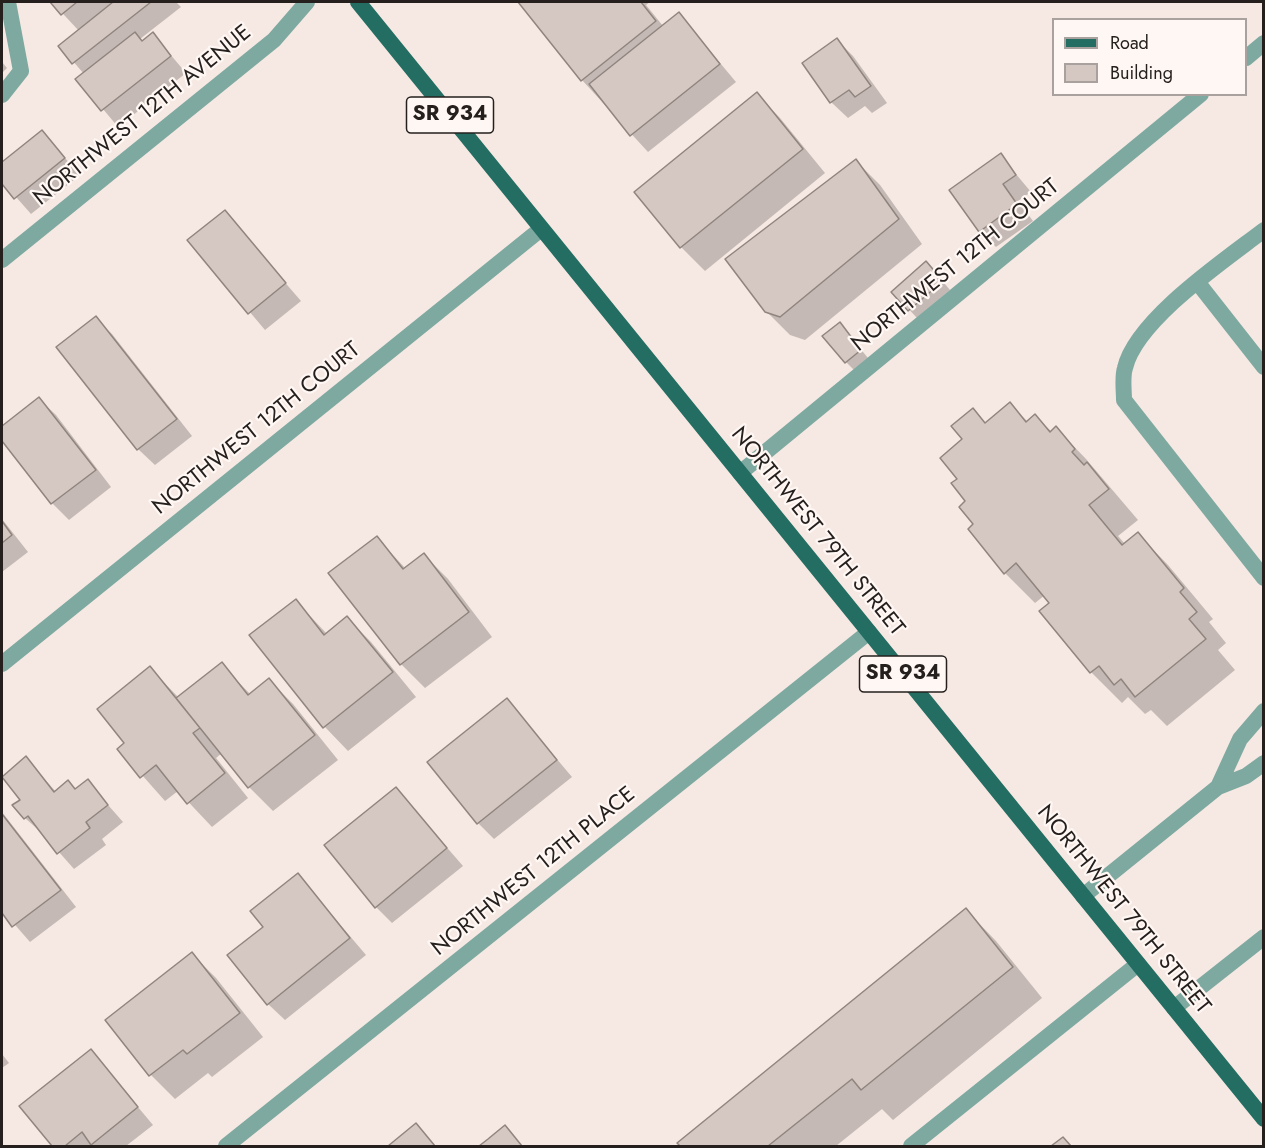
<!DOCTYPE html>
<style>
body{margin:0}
#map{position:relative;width:1265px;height:1148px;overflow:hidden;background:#f6e8e2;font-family:Jost,sans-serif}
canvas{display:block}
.frame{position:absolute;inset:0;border:3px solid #25201e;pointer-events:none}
.legend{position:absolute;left:1052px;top:18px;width:195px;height:78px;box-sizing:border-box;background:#fff7f3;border:2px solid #a8a19e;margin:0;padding:8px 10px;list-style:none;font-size:18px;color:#25201e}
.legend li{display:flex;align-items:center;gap:12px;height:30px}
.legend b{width:30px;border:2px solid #a8a19e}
</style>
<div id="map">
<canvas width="1265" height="1148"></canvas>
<div class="frame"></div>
<ul class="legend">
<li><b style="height:8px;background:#236d62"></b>Road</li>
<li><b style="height:16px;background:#d5c8c2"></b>Building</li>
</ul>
</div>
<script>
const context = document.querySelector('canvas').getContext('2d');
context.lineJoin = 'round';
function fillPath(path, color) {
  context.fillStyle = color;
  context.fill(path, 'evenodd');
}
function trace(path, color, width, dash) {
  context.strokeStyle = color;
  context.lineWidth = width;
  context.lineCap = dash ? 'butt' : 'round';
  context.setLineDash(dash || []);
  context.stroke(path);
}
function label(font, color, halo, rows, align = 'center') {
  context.font = font + ' Jost,sans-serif';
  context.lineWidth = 4.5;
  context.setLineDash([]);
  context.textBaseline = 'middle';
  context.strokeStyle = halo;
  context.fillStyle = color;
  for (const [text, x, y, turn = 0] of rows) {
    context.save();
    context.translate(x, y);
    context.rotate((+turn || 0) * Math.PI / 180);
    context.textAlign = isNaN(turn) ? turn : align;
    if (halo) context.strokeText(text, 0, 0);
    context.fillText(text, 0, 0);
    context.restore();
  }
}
fillPath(new Path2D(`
 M 52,2 L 176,2 L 181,7 L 140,39 L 143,42 L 153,34 L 186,73 L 118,127 L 78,79 L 84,74 L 60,46 L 79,31 Z
 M 520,2 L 650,2 L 646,5 L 663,26 L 679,14 L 736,82 L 648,152 L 582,80 Z
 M 837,40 L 853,56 L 887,103 L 872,113 L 865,106 L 848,118 L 831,102 Z
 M 2,62 L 7,68 L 2,73 Z
 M 757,94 L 780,118 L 825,173 L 705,271 L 681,247 L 636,192 Z
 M 42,132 L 80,175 L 31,214 L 2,181 L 2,164 Z
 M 1000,155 L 1031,192 L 1018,201 L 1033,221 L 996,247 L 980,231 Z
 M 856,161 L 880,185 L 922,244 L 805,340 L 790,335 L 766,311 Z
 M 224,212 L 301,301 L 265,330 L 189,240 Z
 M 934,271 L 950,290 L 917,318 L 893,292 Z
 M 95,318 L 112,334 L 192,436 L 155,465 L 138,449 Z
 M 840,324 L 868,358 L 854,370 L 846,362 Z
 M 39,399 L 56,415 L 111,487 L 69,520 L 52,503 L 2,438 L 2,428 Z
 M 1010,404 L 1028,422 L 1035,416 L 1052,432 L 1056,428 L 1086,459 L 1138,520 L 1118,536 L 1125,544 L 1138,534 L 1168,565 L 1213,619 L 1209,622 L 1226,643 L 1218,650 L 1235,670 L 1167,726 L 1151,710 L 1145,714 L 1128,697 L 1122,703 L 1091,672 L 1041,611 L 1051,603 L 1045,595 L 1035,603 L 1005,573 L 976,524 L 959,479 L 964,440 L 973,410 L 987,424 Z
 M 2,519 L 28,552 L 2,572 Z
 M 377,538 L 406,569 L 424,555 L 448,579 L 492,637 L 425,688 L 401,664 L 331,573 Z
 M 296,601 L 327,634 L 347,618 L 371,642 L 416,697 L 348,751 L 325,727 Z
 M 221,664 L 251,695 L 269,680 L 293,704 L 338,760 L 273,811 L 249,787 L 222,753 L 216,758 L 248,798 L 212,827 L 178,791 L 165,801 L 119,749 L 126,743 L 150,668 L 179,698 Z
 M 507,700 L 572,777 L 494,839 L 478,823 Z
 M 26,758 L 56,792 L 76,790 L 87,781 L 123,822 L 102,839 L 106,845 L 74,869 L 43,834 L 25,818 L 22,800 Z
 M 396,789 L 463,866 L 392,923 L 376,907 Z
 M 2,812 L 76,907 L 30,942 L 2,910 Z
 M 298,875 L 366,955 L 285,1020 L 268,1004 Z
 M 966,910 L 996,941 L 1042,998 L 893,1120 L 882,1109 L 836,1146 L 682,1146 L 679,1143 Z
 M 192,954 L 216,978 L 263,1037 L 212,1077 L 208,1073 L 175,1099 L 151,1075 L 108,1020 Z
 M 91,1051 L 153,1125 L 126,1146 L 54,1146 L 21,1106 Z
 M 2,1054 L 9,1063 L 2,1068 Z
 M 416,1125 L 435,1146 L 391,1146 Z
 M 505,1127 L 522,1146 L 481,1146 Z`), '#0003');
const building = new Path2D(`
 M 50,2 L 77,2 L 61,15 Z
 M 113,2 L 151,2 L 72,64 L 58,46 Z
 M 518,2 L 641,2 L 656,21 L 581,81 Z
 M 679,12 L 720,64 L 630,136 L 589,84 Z
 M 135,32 L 142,41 L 153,32 L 171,56 L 101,111 L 75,79 Z
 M 837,38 L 871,86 L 855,97 L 849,90 L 830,103 L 802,63 Z
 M 757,92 L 803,149 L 680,248 L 634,192 Z
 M 42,130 L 65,158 L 14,199 L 2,184 L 2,162 Z
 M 1001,153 L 1016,175 L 1003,184 L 1017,204 L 979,232 L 949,190 Z
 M 856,159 L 899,219 L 780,317 L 765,312 L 725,259 Z
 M 225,210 L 286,283 L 248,314 L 187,240 Z
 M 926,261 L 943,281 L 908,311 L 891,292 Z
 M 96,316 L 177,419 L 137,450 L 56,347 Z
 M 840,322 L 861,350 L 845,363 L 822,336 Z
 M 39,397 L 96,470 L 51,504 L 2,441 L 2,426 Z
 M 1010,402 L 1026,422 L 1035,414 L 1050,432 L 1056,426 L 1075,449 L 1072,452 L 1084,465 L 1087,462 L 1109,489 L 1089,505 L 1122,545 L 1138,532 L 1184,588 L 1180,592 L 1197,612 L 1189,619 L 1206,639 L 1135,697 L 1121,679 L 1114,685 L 1099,666 L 1090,673 L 1039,611 L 1049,603 L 1016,563 L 1004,574 L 968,529 L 973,524 L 959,507 L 965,501 L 951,483 L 957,479 L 940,458 L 962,439 L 951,426 L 973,408 L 985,423 Z
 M 2,521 L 12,535 L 2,543 Z
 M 377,536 L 403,569 L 424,553 L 469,612 L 400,665 L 328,573 Z
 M 296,599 L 324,635 L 347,616 L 393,672 L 323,728 L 249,635 Z
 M 222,662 L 248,695 L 269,678 L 315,735 L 248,788 L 176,698 Z
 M 150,666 L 200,728 L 193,733 L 225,773 L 187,804 L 156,765 L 140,778 L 117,749 L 124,743 L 97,709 Z
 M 507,698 L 557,760 L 477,824 L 427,762 Z
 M 26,756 L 54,792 L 68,780 L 75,789 L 88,779 L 108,805 L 86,822 L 90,828 L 57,854 L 28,816 L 24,819 L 12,805 L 20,800 L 2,777 Z
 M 396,787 L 447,848 L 375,908 L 324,845 Z
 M 2,814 L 61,890 L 12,927 L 2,913 Z
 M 298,873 L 350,938 L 267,1005 L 227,955 L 263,927 L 250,911 Z
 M 966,908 L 1013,967 L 861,1090 L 852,1079 L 768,1146 L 680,1146 L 677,1143 Z
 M 192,952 L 240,1013 L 187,1054 L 183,1050 L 149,1076 L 105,1020 Z
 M 91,1049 L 138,1107 L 91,1145 L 82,1132 L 65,1146 L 52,1146 L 19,1106 Z
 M 416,1123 L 435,1146 L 388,1146 Z
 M 505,1125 L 522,1146 L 479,1146 L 488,1139 Z
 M 1063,1137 L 1071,1146 L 1051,1146 Z`);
fillPath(building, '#d5c8c2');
trace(building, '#90847e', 1.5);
trace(new Path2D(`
 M 2,95 L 21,71 L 8,2
 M 1264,230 C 1225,260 1136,320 1125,368 C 1122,377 1124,390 1124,400 L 1264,578
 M 1198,283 L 1264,367
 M 1218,787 L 1240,739 L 1264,711
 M 1083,896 L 1218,787 L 1246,776 L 1264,763
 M 1174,1008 L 1264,937`), '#7da9a0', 16);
trace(new Path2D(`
 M 1246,58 L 1264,43
 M 2,260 L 274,40 L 307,2
 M 740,473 L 1201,94
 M 2,664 L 541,229
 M 226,1146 L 869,632
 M 911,1146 L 1138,964`), '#7da9a0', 16);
trace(new Path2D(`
 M 358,2 L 1264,1119`), '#236d62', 16);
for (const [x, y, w] of [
 [450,115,87],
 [903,674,87]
]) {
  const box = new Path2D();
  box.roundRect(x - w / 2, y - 18, w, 36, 4.5);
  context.fillStyle = '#fff7f3';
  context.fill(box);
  trace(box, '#25201e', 1.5);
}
label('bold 21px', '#25201e', null, [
 ["SR 934",450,115],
 ["SR 934",903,674]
]);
label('22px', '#25201e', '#fff7f3', [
 ["NORTHWEST 12TH AVENUE",143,116,-39],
 ["NORTHWEST 12TH COURT",956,266,-39],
 ["NORTHWEST 12TH COURT",257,429,-39],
 ["NORTHWEST 79TH STREET",817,532,51],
 ["NORTHWEST 12TH PLACE",534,872,-39],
 ["NORTHWEST 79TH STREET",1123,910,51]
]);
</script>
